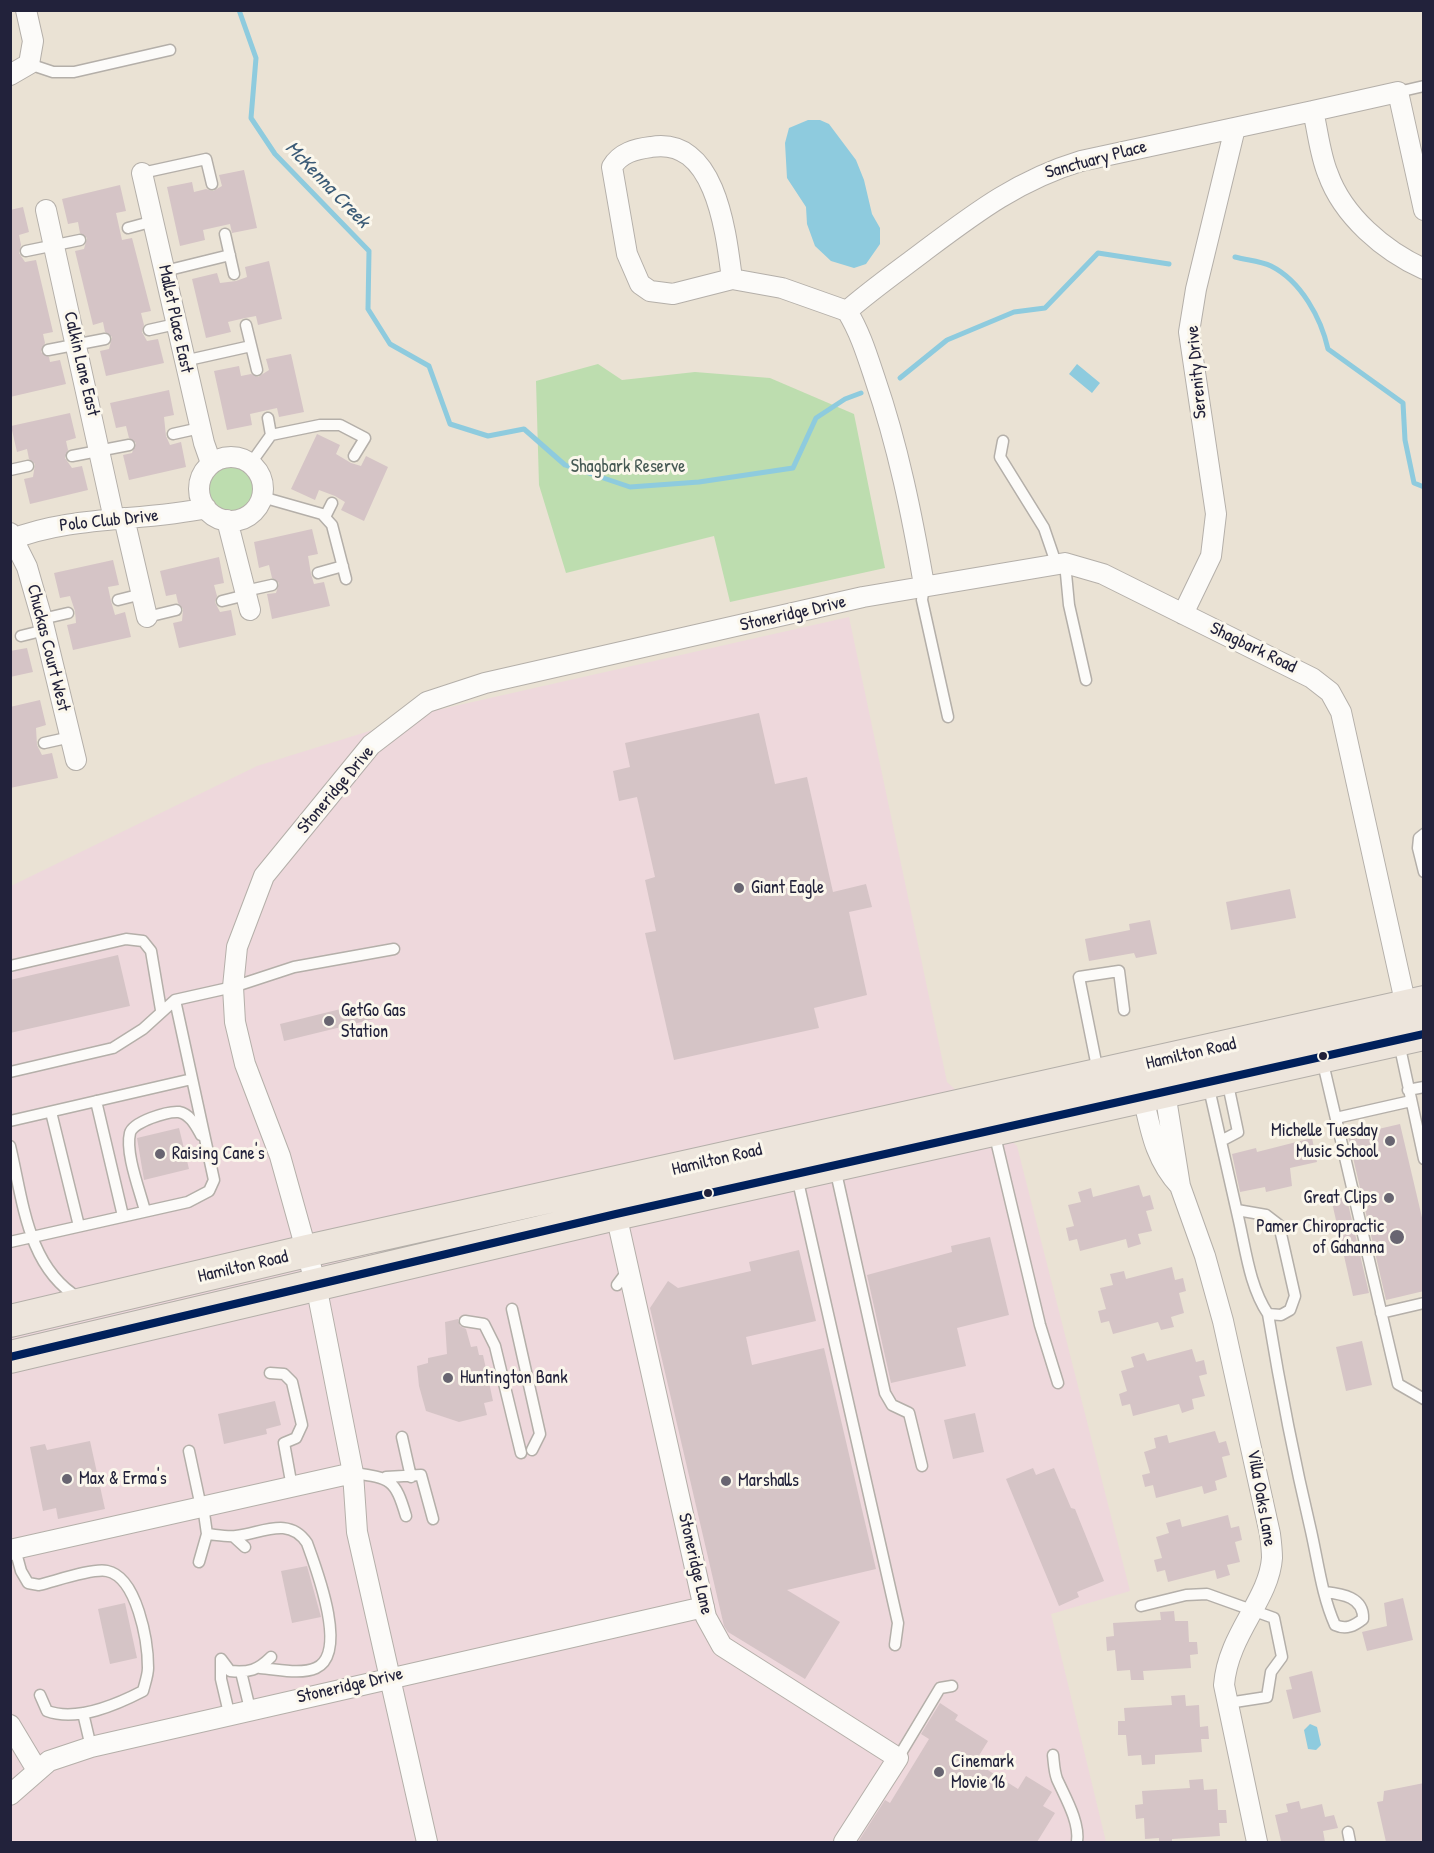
<!DOCTYPE html>
<style>
body{margin:0}
#map{position:relative;width:1434px;height:1853px;overflow:hidden;background:#eae2d4;font-family:"Patrick Hand",sans-serif}
canvas{display:block}
.frame{position:absolute;inset:0;border:12px solid #22223b;pointer-events:none}
</style>
<div id="map">
<canvas width="1434" height="1853"></canvas>
<div class="frame"></div>
</div>
<script>
const context = document.querySelector('canvas').getContext('2d');
context.lineJoin = 'round';
function fillPath(path, color) {
  context.fillStyle = color;
  context.fill(path, 'evenodd');
}
function trace(path, color, width, dash) {
  context.strokeStyle = color;
  context.lineWidth = width;
  context.lineCap = dash ? 'butt' : 'round';
  context.setLineDash(dash || []);
  context.stroke(path);
}
function label(font, color, halo, rows, align = 'center') {
  context.font = font + ' "Patrick Hand",sans-serif';
  context.lineWidth = 6;
  context.setLineDash([]);
  context.textBaseline = 'middle';
  context.strokeStyle = halo;
  context.fillStyle = color;
  for (const [text, x, y, turn = 0] of rows) {
    context.save();
    context.translate(x, y);
    context.rotate((+turn || 0) * Math.PI / 180);
    context.textAlign = isNaN(turn) ? turn : align;
    if (halo) context.strokeText(text, 0, 0);
    context.fillText(text, 0, 0);
    context.restore();
  }
}
fillPath(new Path2D(`
 M 849,617 L 947,1082 L 1017,1146 L 1130,1591 L 1051,1614 L 1106,1842 L 11,1842 L 11,886 L 257,766 L 437,710 Z`), '#eed8dc');
fillPath(new Path2D(`
 M 598,364 L 622,380 L 695,372 L 770,378 L 854,414 L 885,568 L 730,602 L 714,536 L 566,573 L 539,485 L 536,381 Z
 M208 489a23 23 0 1 1 46 0a23 23 0 1 1-46 0Z`), '#bdddaf');
fillPath(new Path2D(`
 M 808,120 L 820,120 L 829,124 L 856,160 L 864,180 L 872,214 L 880,228 L 880,244 L 866,264 L 854,268 L 831,261 L 815,246 L 807,224 L 806,207 L 787,178 L 785,143 L 789,128 Z
 M 1077,364 L 1100,383 L 1092,393 L 1069,374 Z
 M 1310,1724 L 1317,1727 L 1321,1745 L 1316,1750 L 1308,1749 L 1304,1730 Z`), '#8ecbde');
trace(new Path2D(`
 M 239,10 L 256,58 L 251,118 L 275,154 L 369,251 L 368,309 L 390,344 L 429,366 L 450,424 L 488,436 L 524,429 L 565,465 L 630,487 L 699,482 L 793,468 L 816,418 L 845,399 L 861,393
 M 1235,257 C 1246,260 1261,261 1271,266 C 1301,281 1321,318 1328,349 L 1403,403 L 1405,440 L 1414,483 L 1424,487
 M 900,378 L 947,340 L 1014,312 L 1045,308 L 1098,253 L 1169,264`), '#8ecbde', 5);
fillPath(new Path2D(`
 M 244,170 L 257,228 L 232,233 L 230,224 L 203,230 L 205,240 L 180,246 L 167,187 L 192,182 L 194,192 L 206,189 L 213,191 L 222,186 L 219,175 Z
 M 120,185 L 126,211 L 116,213 L 122,240 L 132,238 L 151,311 L 141,313 L 144,325 L 142,332 L 147,341 L 158,339 L 164,363 L 106,376 L 100,351 L 109,349 L 112,337 L 105,332 L 103,322 L 93,325 L 75,251 L 84,249 L 87,238 L 80,233 L 78,222 L 68,224 L 62,199 Z
 M 23,207 L 29,232 L 19,235 L 21,245 L 19,253 L 25,262 L 36,260 L 53,332 L 43,334 L 45,343 L 41,352 L 49,357 L 50,362 L 60,360 L 66,384 L 10,397 L 10,210 Z
 M 269,261 L 282,319 L 258,325 L 256,316 L 245,318 L 228,322 L 231,332 L 206,338 L 192,279 L 217,273 L 220,283 L 236,281 L 247,277 L 245,267 Z
 M 291,354 L 304,412 L 279,417 L 277,408 L 250,414 L 252,425 L 227,430 L 214,371 L 239,366 L 241,376 L 251,374 L 258,377 L 269,370 L 266,359 Z
 M 169,390 L 174,415 L 164,417 L 166,436 L 170,445 L 181,442 L 186,467 L 129,480 L 123,455 L 132,453 L 136,443 L 129,438 L 126,426 L 116,428 L 110,403 Z
 M 70,413 L 76,438 L 66,441 L 68,450 L 65,458 L 72,468 L 82,466 L 88,490 L 30,504 L 24,479 L 33,477 L 35,464 L 29,459 L 27,449 L 17,452 L 11,426 Z
 M 317,434 L 340,445 L 336,454 L 351,463 L 361,466 L 366,456 L 388,467 L 364,521 L 341,510 L 345,502 L 335,496 L 319,490 L 315,500 L 291,489 Z
 M 312,529 L 318,554 L 308,556 L 311,574 L 314,584 L 324,582 L 330,606 L 272,619 L 267,594 L 276,593 L 279,583 L 272,578 L 269,565 L 259,568 L 254,542 Z
 M 219,557 L 224,583 L 214,585 L 217,596 L 215,602 L 220,612 L 231,610 L 236,635 L 179,648 L 173,623 L 182,621 L 183,609 L 178,603 L 176,594 L 166,596 L 160,571 Z
 M 113,560 L 119,585 L 108,587 L 111,601 L 115,615 L 125,612 L 131,637 L 73,650 L 67,625 L 76,623 L 75,611 L 70,596 L 60,598 L 54,573 Z
 M 27,648 L 33,672 L 10,677 L 10,651 Z
 M 40,700 L 46,725 L 36,728 L 37,745 L 42,755 L 52,753 L 58,778 L 10,788 L 10,707 Z
 M 759,713 L 775,784 L 807,777 L 833,892 L 866,884 L 872,907 L 849,912 L 867,995 L 814,1008 L 819,1028 L 674,1060 L 645,933 L 656,931 L 645,880 L 655,877 L 637,797 L 619,801 L 613,771 L 630,767 L 625,743 Z
 M 1290,889 L 1296,918 L 1231,930 L 1226,902 Z
 M 1150,920 L 1157,954 L 1136,958 L 1134,953 L 1089,961 L 1085,939 L 1130,930 L 1129,924 Z
 M 118,955 L 130,1006 L 10,1033 L 10,980 Z
 M 373,1001 L 378,1018 L 284,1041 L 280,1024 Z
 M 1400,1124 L 1424,1226 L 1424,1291 L 1386,1300 L 1348,1136 Z
 M 179,1128 L 189,1169 L 144,1180 L 137,1138 Z
 M 1312,1138 L 1317,1162 L 1290,1168 L 1292,1186 L 1266,1192 L 1265,1187 L 1240,1192 L 1232,1154 L 1256,1148 L 1257,1152 Z
 M 1139,1185 L 1143,1197 L 1150,1195 L 1154,1209 L 1146,1211 L 1152,1231 L 1138,1234 L 1141,1244 L 1128,1248 L 1126,1239 L 1080,1251 L 1077,1239 L 1069,1241 L 1066,1228 L 1074,1226 L 1068,1205 L 1081,1202 L 1078,1192 L 1091,1188 L 1093,1197 Z
 M 1346,1195 L 1369,1293 L 1353,1296 L 1331,1198 Z
 M 990,1237 L 1009,1315 L 957,1328 L 966,1366 L 891,1383 L 867,1275 L 952,1252 L 951,1246 Z
 M 799,1250 L 816,1321 L 746,1337 L 752,1365 L 824,1348 L 876,1569 L 787,1590 L 840,1622 L 805,1679 L 728,1632 L 724,1626 L 650,1308 L 668,1281 L 678,1288 L 751,1271 L 749,1262 Z
 M 1172,1267 L 1175,1280 L 1183,1278 L 1186,1291 L 1179,1293 L 1184,1313 L 1171,1317 L 1174,1327 L 1161,1330 L 1158,1322 L 1113,1334 L 1109,1321 L 1101,1323 L 1098,1311 L 1106,1309 L 1100,1288 L 1113,1285 L 1110,1274 L 1124,1271 L 1126,1279 Z
 M 458,1319 L 460,1326 L 466,1329 L 471,1347 L 477,1346 L 479,1355 L 483,1355 L 493,1401 L 484,1403 L 487,1415 L 459,1422 L 426,1411 L 419,1386 L 417,1366 L 428,1363 L 428,1358 L 447,1354 L 445,1322 Z
 M 1362,1341 L 1372,1385 L 1346,1391 L 1336,1347 Z
 M 1192,1349 L 1196,1362 L 1204,1360 L 1207,1374 L 1199,1376 L 1205,1396 L 1192,1399 L 1194,1409 L 1182,1413 L 1179,1404 L 1133,1416 L 1130,1404 L 1122,1406 L 1119,1394 L 1127,1391 L 1121,1371 L 1134,1367 L 1131,1357 L 1144,1353 L 1147,1361 Z
 M 275,1401 L 281,1425 L 266,1429 L 267,1434 L 224,1444 L 218,1414 Z
 M 975,1413 L 984,1452 L 953,1459 L 944,1420 Z
 M 1215,1431 L 1219,1443 L 1226,1441 L 1230,1455 L 1222,1457 L 1227,1477 L 1215,1481 L 1217,1490 L 1204,1494 L 1202,1486 L 1156,1498 L 1153,1485 L 1145,1487 L 1142,1475 L 1150,1473 L 1144,1452 L 1156,1448 L 1154,1438 L 1167,1435 L 1169,1443 Z
 M 90,1441 L 105,1509 L 58,1519 L 56,1508 L 43,1511 L 30,1447 L 45,1444 L 47,1450 Z
 M 1033,1468 L 1036,1475 L 1054,1468 L 1071,1508 L 1075,1509 L 1104,1581 L 1077,1592 L 1079,1597 L 1059,1606 L 1006,1479 Z
 M 1228,1515 L 1231,1528 L 1239,1526 L 1242,1540 L 1235,1542 L 1240,1562 L 1227,1565 L 1230,1575 L 1217,1579 L 1215,1570 L 1168,1582 L 1165,1570 L 1157,1572 L 1154,1560 L 1162,1558 L 1156,1537 L 1169,1533 L 1166,1523 L 1180,1519 L 1182,1527 Z
 M 307,1566 L 321,1617 L 292,1623 L 281,1571 Z
 M 1403,1598 L 1413,1640 L 1367,1651 L 1362,1632 L 1387,1626 L 1384,1603 Z
 M 125,1603 L 137,1658 L 110,1664 L 98,1609 Z
 M 1174,1611 L 1175,1621 L 1188,1621 L 1189,1642 L 1197,1642 L 1198,1654 L 1190,1655 L 1191,1668 L 1143,1671 L 1144,1680 L 1131,1680 L 1130,1670 L 1117,1671 L 1115,1650 L 1107,1651 L 1106,1637 L 1114,1636 L 1113,1623 L 1161,1620 L 1160,1612 Z
 M 1312,1671 L 1321,1712 L 1293,1719 L 1286,1690 L 1292,1689 L 1289,1677 Z
 M 1185,1695 L 1186,1706 L 1199,1705 L 1200,1727 L 1208,1726 L 1209,1739 L 1201,1739 L 1202,1752 L 1155,1755 L 1155,1764 L 1142,1765 L 1141,1755 L 1128,1756 L 1126,1735 L 1118,1735 L 1118,1721 L 1125,1721 L 1124,1708 L 1172,1705 L 1171,1696 Z
 M 940,1703 L 958,1715 L 955,1720 L 988,1741 L 975,1762 L 1018,1789 L 1026,1776 L 1052,1792 L 1043,1806 L 1055,1813 L 1037,1842 L 858,1842 L 885,1800 L 890,1803 L 929,1739 L 921,1734 Z
 M 1203,1779 L 1204,1790 L 1217,1789 L 1218,1810 L 1226,1810 L 1227,1823 L 1219,1823 L 1220,1836 L 1172,1839 L 1172,1842 L 1159,1842 L 1159,1838 L 1145,1839 L 1144,1818 L 1136,1819 L 1135,1805 L 1143,1804 L 1142,1791 L 1190,1788 L 1189,1780 Z
 M 1424,1783 L 1424,1842 L 1386,1842 L 1377,1802 L 1383,1801 L 1384,1791 Z
 M 1299,1801 L 1301,1809 L 1322,1804 L 1325,1817 L 1334,1815 L 1338,1828 L 1323,1831 L 1325,1842 L 1281,1841 L 1275,1815 L 1288,1812 L 1286,1804 Z`), '#d5c4c6');
const service = new Path2D(`
 M 29,64 L 53,72 L 74,72 L 170,50
 M 1398,92 L 1424,86
 M 142,173 L 206,159 L 212,184
 M 128,228 L 154,221
 M 225,234 L 234,274
 M 26,251 L 80,240
 M 165,271 L 230,255
 M 246,325 L 257,370
 M 149,330 L 176,324
 M 48,350 L 105,339
 M 184,361 L 251,346
 M 173,434 L 200,428
 M 271,435 L 320,425 L 340,425 L 365,438 L 354,456
 M 1003,441 L 1000,457 L 1044,528 L 1056,563
 M 72,456 L 129,445
 M 251,463 L 271,435 L 268,418
 M 10,470 L 28,466
 M 262,497 L 322,514 L 332,525 L 346,579
 M 325,517 L 332,503
 M 1065,563 L 1069,605 L 1086,680
 M 318,573 L 343,566
 M 924,585 L 922,600 L 948,717
 M 245,591 L 272,585
 M 118,600 L 142,594
 M 222,601 L 246,595
 M 147,617 L 176,610
 M 42,619 L 68,613
 M 21,636 L 45,630
 M 44,743 L 71,737
 M 1424,834 L 1419,838 L 1418,848 L 1424,872
 M 10,966 L 126,939 L 143,941 L 151,951 L 161,1010
 M 1399,1043 L 1424,1159
 M 1322,1059 L 1398,1384 L 1424,1399
 M 10,1072 L 113,1048 L 143,1029 L 175,1000 L 233,987 L 294,967 L 394,949
 M 1098,1072 L 1079,977 L 1119,971 L 1124,1010
 M 1208,1084 C 1218,1130 1229,1175 1239,1221 C 1246,1252 1250,1287 1268,1314 L 1281,1315 L 1290,1310 L 1295,1296 L 1279,1225 L 1266,1215 L 1237,1210
 M 1408,1090 L 1424,1087
 M 96,1101 L 123,1216
 M 51,1112 L 79,1226
 M 1336,1118 L 1411,1101
 M 10,1121 L 192,1079
 M 994,1132 L 1040,1325 L 1058,1383
 M 1221,1141 L 1238,1132 L 1230,1094
 M 10,1146 C 23,1200 27,1267 79,1298
 M 835,1168 L 885,1393 L 892,1405 L 909,1413 L 922,1466
 M 797,1177 L 898,1623 L 895,1645
 M 145,1211 C 140,1191 125,1153 130,1133 C 133,1122 167,1111 179,1112 C 190,1114 196,1126 201,1135
 M 10,1242 L 188,1202 L 209,1191 L 214,1180 L 175,1000
 M 617,1285 L 629,1269
 M 512,1309 L 540,1434 L 532,1450
 M 1381,1313 L 1424,1303
 M 1268,1314 C 1280,1387 1294,1459 1311,1531 C 1318,1562 1322,1596 1335,1625 C 1346,1630 1354,1626 1363,1619 C 1364,1597 1342,1594 1325,1592
 M 465,1321 L 484,1324 L 495,1346 L 521,1453
 M 270,1373 L 284,1374 L 292,1382 L 302,1425 L 296,1438 L 284,1443 L 292,1487
 M 402,1437 L 411,1477
 M 189,1451 L 201,1507
 M 353,1473 C 391,1478 395,1479 406,1516
 M 386,1477 L 421,1475 L 433,1519
 M 207,1534 C 217,1535 227,1537 236,1536 C 262,1533 289,1516 307,1543 C 316,1568 349,1653 316,1668 C 300,1675 277,1669 260,1668
 M 234,1537 L 245,1547
 M 15,1549 L 21,1571 L 28,1583 L 39,1585 C 56,1581 92,1568 107,1571 C 137,1577 148,1641 148,1668 C 148,1675 145,1683 143,1691 C 116,1705 77,1722 47,1711 L 40,1695
 M 199,1562 L 207,1534 L 203,1506
 M 1141,1606 L 1186,1595 L 1207,1594 L 1274,1618 L 1282,1657 L 1271,1672 L 1267,1697 L 1228,1703
 M 221,1659 L 230,1671 C 249,1673 258,1670 271,1657
 M 221,1659 L 221,1679 L 229,1713
 M 241,1672 L 250,1709
 M 83,1713 L 91,1747
 M 1053,1755 C 1054,1763 1054,1771 1057,1779 C 1065,1797 1080,1822 1077,1842
 M 898,1758 L 940,1688 L 952,1686
 M 1348,1832 L 1350,1842`);
const minor = new Path2D(`
 M 10,75 L 29,64 L 33,41 L 26,10
 M 142,173 L 204,443 L 211,463
 M 46,210 L 114,519
 M 1424,210 L 1398,92 L 1313,111 C 1318,132 1320,155 1328,174 C 1343,216 1384,251 1424,269
 M 732,279 C 726,233 716,136 651,147 C 635,149 620,153 612,167 L 627,254 L 640,284 L 650,291 L 673,294 L 732,279 L 782,288 L 847,311 C 860,332 867,355 875,379 C 898,446 912,515 924,585
 M 847,311 C 871,290 898,271 923,252 C 975,213 1018,180 1081,161 L 1313,111
 M199 489a32 32 0 1 1 64 0a32 32 0 1 1-64 0Z
 M 124,518 L 147,617
 M 227,520 L 250,610
 M 10,533 L 27,567 L 42,619 L 76,760
 M 10,540 C 72,515 142,522 206,508
 M 1183,614 L 1211,556 L 1216,514 L 1189,332 L 1196,289 L 1235,128
 M 1163,1080 L 1180,1186 L 1205,1256 L 1223,1321 L 1270,1534 C 1271,1542 1272,1550 1272,1558 C 1269,1600 1228,1634 1224,1685 L 1257,1842
 M 1141,1088 C 1150,1125 1153,1157 1180,1186
 M 616,1214 L 706,1617 L 722,1646 L 898,1758 L 844,1842
 M 10,1550 L 353,1473
 M 10,1725 L 37,1770
 M 10,1795 L 49,1761 L 91,1747 L 704,1607
 M 427,1842 L 357,1532 L 353,1473 L 316,1285 L 280,1156 L 245,1064 L 235,1022 L 233,987 L 237,947 L 264,876 L 371,745 L 427,702 L 485,683 L 863,597 L 1065,563 L 1103,574 L 1312,678 L 1330,692 L 1341,712 L 1406,1006`);
const primary = new Path2D(`
 M 10,1321 L 307,1251 L 1424,1002
 M 10,1357 L 616,1214 L 1424,1034`);
trace(service, '#b4afa9', 13);
trace(minor, '#b4afa9', 22);
trace(primary, '#b4afa9', 34);
trace(service, '#fcfbf9', 10);
trace(minor, '#fcfbf9', 20);
trace(primary, '#ede5dc', 32);
trace(new Path2D(`
 M 10,1357 L 616,1214 L 1424,1034`), '#00205b', 8);
for (const [x, y, r, color] of [
 [739,888,6,"#686571"],
 [329,1021,6,"#686571"],
 [1323,1056,5,"#22223b"],
 [1390,1141,6,"#686571"],
 [160,1154,6,"#686571"],
 [708,1193,5,"#22223b"],
 [1389,1198,6,"#686571"],
 [1397,1237,8,"#686571"],
 [448,1378,6,"#686571"],
 [67,1479,6,"#686571"],
 [726,1481,6,"#686571"],
 [939,1772,6,"#686571"]
]) {
  const dot = new Path2D();
  dot.arc(x, y, r, 0, 2 * Math.PI);
  context.fillStyle = color;
  context.fill(dot);
  trace(dot, '#fbf7ec', 2);
}
label('18px', '#22223b', '#fbf7ec', [
 ["Sanctuary Place",1096,160,-15],
 ["Mallet Place East",175,319,78],
 ["Calkin Lane East",81,364,77],
 ["Serenity Drive",1197,372,-95],
 ["Polo Club Drive",109,521,-6],
 ["Stoneridge Drive",793,614,-13],
 ["Chuckas Court West",48,648,76],
 ["Shagbark Road",1253,648,26],
 ["Stoneridge Drive",336,790,-50],
 ["Hamilton Road",1191,1054,-13],
 ["Hamilton Road",717,1160,-13],
 ["Hamilton Road",243,1267,-13],
 ["Villa Oaks Lane",1261,1498,80],
 ["Stoneridge Lane",695,1564,77],
 ["Stoneridge Drive",350,1686,-13]
]);
label('18px', '#465954', '#fbf7ec', [
 ["Shagbark Reserve",628,467]
]);
label('18px', '#22223b', '#fbf7ec', [
 ["Giant Eagle",751,888],
 ["GetGo Gas",341,1011],
 ["Station",341,1032],
 ["Michelle Tuesday",1378,1131,"right"],
 ["Music School",1378,1152,"right"],
 ["Raising Cane's",172,1154],
 ["Great Clips",1377,1198,"right"],
 ["Pamer Chiropractic",1384,1227,"right"],
 ["of Gahanna",1384,1248,"right"],
 ["Huntington Bank",460,1378],
 ["Max & Erma's",79,1479],
 ["Marshalls",738,1481],
 ["Cinemark",951,1762],
 ["Movie 16",951,1783]
], 'left');
label('italic 20px', '#3a5a76', '#fbf7ec', [
 ["McKenna Creek",327,185,46]
]);
</script>
